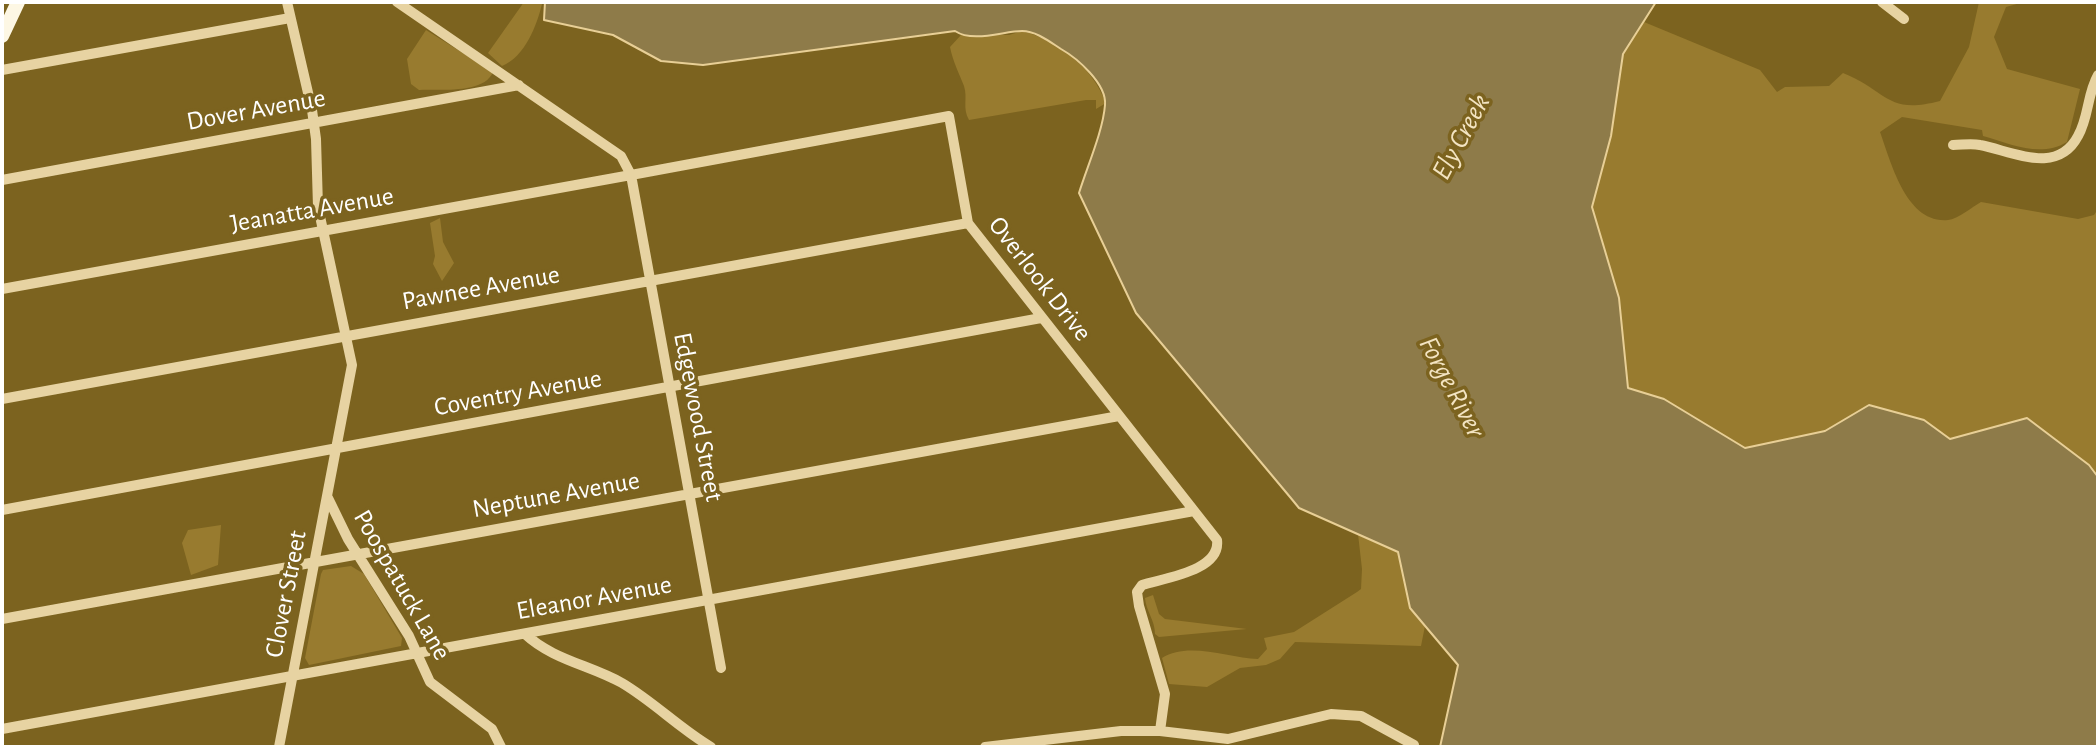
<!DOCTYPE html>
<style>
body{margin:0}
#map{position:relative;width:2100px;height:749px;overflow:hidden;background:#7c631f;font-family:"Alegreya Sans",sans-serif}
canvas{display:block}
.frame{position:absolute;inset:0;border:4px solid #fff;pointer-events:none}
</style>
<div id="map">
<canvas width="2100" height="749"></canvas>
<div class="frame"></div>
</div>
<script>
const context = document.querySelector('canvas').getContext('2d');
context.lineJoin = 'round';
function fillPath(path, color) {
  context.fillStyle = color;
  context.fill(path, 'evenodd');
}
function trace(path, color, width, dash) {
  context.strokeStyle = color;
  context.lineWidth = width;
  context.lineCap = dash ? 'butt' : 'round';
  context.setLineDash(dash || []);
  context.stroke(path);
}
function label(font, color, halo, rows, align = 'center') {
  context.font = font + ' "Alegreya Sans",sans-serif';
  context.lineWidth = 7;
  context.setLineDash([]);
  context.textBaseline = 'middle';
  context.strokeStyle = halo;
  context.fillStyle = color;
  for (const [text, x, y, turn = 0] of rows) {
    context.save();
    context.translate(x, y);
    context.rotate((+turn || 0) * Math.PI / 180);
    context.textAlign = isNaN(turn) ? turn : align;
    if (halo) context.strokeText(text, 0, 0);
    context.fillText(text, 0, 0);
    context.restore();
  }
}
fillPath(new Path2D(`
 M 524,2 L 542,4 C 537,25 525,57 502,66 L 488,53 Z
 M 1979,2 L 2024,2 L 2006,7 L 1994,37 L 2007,69 L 2080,89 L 2067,142 C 2040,158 2011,144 1983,136 L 1982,130 L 1902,117 L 1880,132 C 1891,162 1906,224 1948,220 C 1958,219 1972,207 1981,202 L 2078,219 L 2094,215 L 2098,209 L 2098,477 L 2089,465 L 2027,418 L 1950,439 L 1924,420 L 1869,405 L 1825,431 L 1745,448 L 1664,399 L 1628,388 L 1619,298 L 1592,207 L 1611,136 L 1623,53 L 1644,22 L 1760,70 L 1777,92 L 1785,87 L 1829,86 L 1843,73 C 1888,91 1886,115 1940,101 L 1969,47 Z
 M 426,30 L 493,72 C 484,94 441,89 419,90 L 411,84 L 407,59 Z
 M 1022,31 C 1060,41 1092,67 1106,103 L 1096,109 L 1096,100 L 1086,100 L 969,120 C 962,108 968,98 964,86 C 959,73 953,62 950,47 L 961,35 L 1009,35 Z
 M 440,218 L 443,242 L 454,263 L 442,281 L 433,264 L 435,256 L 430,223 Z
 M 221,525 L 218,565 L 191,575 L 182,543 L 188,530 Z
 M 1358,534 L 1398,552 L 1410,608 L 1425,626 L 1421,646 L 1295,642 L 1280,659 L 1266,665 L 1240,668 L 1207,687 L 1169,684 L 1162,658 C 1188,641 1229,658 1258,659 L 1267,649 L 1264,638 L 1294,632 L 1357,592 L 1361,589 L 1362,569 Z
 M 351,566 L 364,574 L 402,638 L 401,646 L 309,665 L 305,658 L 321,574 L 323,570 Z
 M 1153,595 L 1159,614 L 1165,619 L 1247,629 L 1159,637 L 1155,634 C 1155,620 1146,611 1145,598 Z`), '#987b2f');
const water = new Path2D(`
 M 545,2 L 1656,2 L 1623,54 L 1611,136 L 1592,207 L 1619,298 L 1628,388 L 1664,399 L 1745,448 L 1825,431 L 1869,405 L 1924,420 L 1950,439 L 2027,418 L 2089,465 L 2098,477 L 2098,747 L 1440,747 L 1458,665 L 1410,608 L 1398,552 L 1299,508 L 1290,497 L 1136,313 L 1079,193 C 1087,167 1103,131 1105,105 C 1107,84 1077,58 1061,49 C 1050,42 1036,31 1022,31 C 1004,31 973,43 955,31 L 703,65 L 661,61 L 613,35 L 544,20 Z`);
fillPath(water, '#8e7b49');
trace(water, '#e8cf96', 2);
trace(new Path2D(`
 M 397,2 L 621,156 L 631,175 L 949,116 L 968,223 L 1217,540 C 1221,571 1164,578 1142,585 L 1137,592 L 1139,606 L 1165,694 L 1160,731
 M 1882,2 L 1904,19
 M 2,70 L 290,18
 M 1953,145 C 1962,145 1971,143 1980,145 C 2012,151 2057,176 2078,136 C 2089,117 2087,94 2098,75
 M 2,180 L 519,85
 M 2,289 L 631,175 L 721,668
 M 2,399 L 968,223
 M 328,498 L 348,539 L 409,636 L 430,682 L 492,729 L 501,747
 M 2,510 L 1041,318
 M 2,619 L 1119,416
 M 525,634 C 553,660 590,665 622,683 C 654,702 679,728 711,747
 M 2,729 L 1194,511
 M 279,747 L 352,365 L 318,207 L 316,139 L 312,110 L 287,2
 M 985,747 L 1121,731 L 1160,731 L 1228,739 L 1331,714 L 1361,716 L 1414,745`), '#e7d3a2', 10);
trace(new Path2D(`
 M 2,36 L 18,2`), '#fdf7e4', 14);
label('26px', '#fff', '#7c631f', [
 ["Dover Avenue",256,110,-10],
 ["Jeanatta Avenue",312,210,-10],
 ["Overlook Drive",1040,279,52],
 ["Pawnee Avenue",481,288,-10],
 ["Coventry Avenue",518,393,-10],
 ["Edgewood Street",698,417,79],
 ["Neptune Avenue",556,495,-10],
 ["Poospatuck Lane",402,585,60],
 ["Clover Street",286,594,-79],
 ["Eleanor Avenue",594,598,-10]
]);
label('italic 28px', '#f3e4c2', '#7c631f', [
 ["Ely Creek",1461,137,-62],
 ["Forge River",1452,387,62]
]);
</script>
